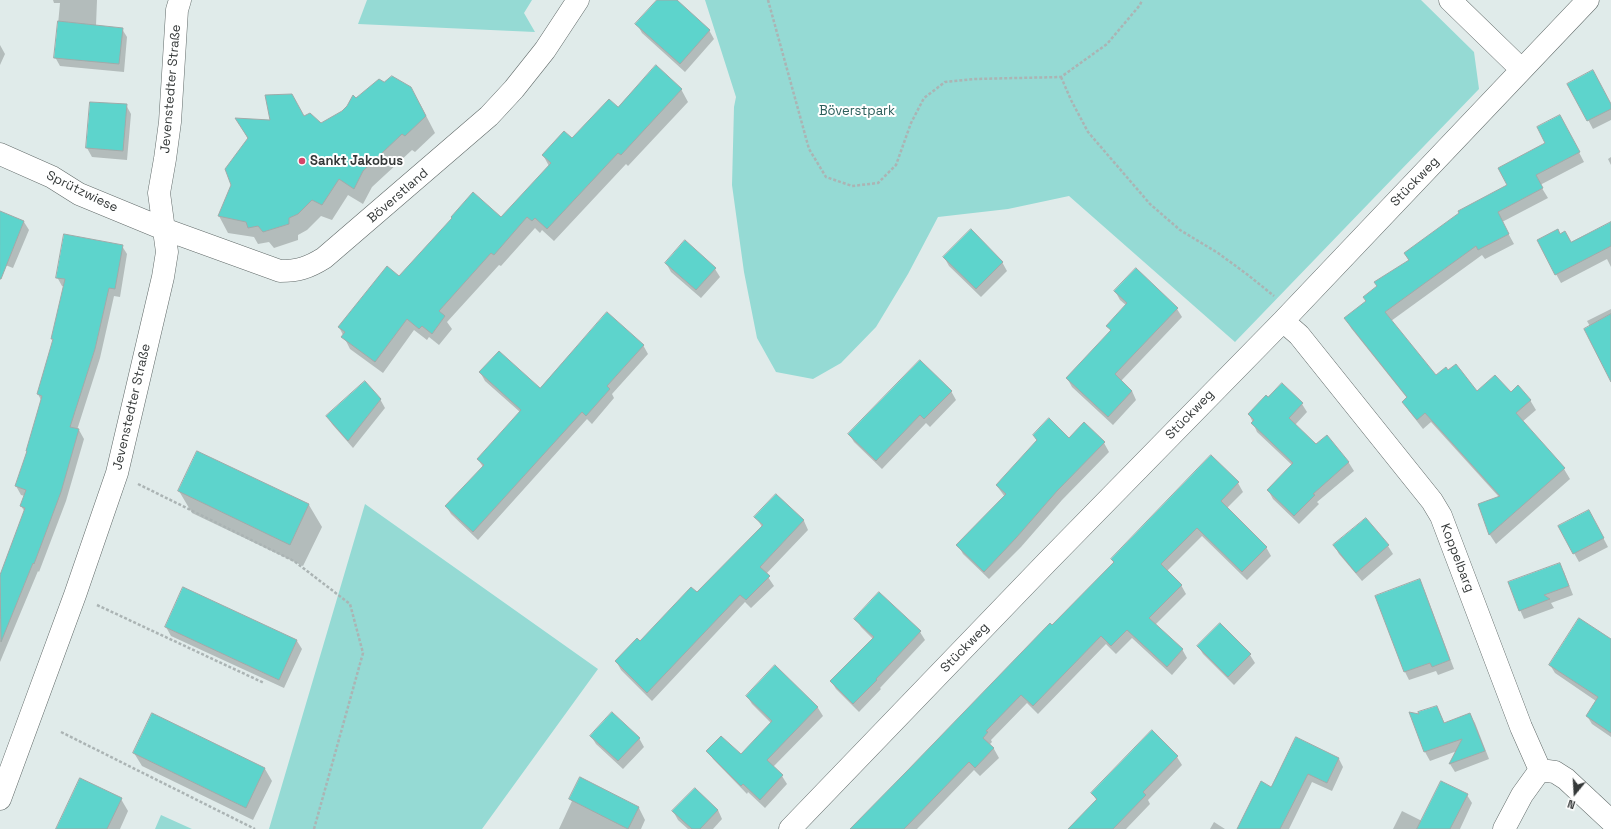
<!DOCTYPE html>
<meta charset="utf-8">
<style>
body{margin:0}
#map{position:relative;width:1611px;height:829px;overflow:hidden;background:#e0ebea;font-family:"Space Grotesk",sans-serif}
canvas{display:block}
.north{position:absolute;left:1555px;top:773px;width:40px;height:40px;-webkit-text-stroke:3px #fff;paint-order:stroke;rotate:198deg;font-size:11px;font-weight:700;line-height:16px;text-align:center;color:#353939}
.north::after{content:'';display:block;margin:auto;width:14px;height:18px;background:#353939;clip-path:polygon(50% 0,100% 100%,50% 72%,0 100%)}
</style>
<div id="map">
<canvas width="1611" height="829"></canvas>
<div class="north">N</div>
</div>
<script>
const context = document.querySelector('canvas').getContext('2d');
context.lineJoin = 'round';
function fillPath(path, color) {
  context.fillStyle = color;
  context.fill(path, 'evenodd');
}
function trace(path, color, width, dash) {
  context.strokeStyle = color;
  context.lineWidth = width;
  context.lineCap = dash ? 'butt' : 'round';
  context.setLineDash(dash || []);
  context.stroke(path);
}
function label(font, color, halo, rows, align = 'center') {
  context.font = font + ' "Space Grotesk",sans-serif';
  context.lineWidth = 4;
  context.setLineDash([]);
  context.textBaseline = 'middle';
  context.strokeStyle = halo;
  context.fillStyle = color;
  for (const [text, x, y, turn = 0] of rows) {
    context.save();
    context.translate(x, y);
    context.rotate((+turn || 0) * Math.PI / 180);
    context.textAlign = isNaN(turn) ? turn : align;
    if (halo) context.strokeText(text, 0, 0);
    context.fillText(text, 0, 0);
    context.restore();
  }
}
fillPath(new Path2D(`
 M 367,0 L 532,0 L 524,13 L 535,32 L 358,24 Z
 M 705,0 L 1421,0 L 1474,52 L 1479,89 L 1235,342 L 1069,196 L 1008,209 L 938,217 L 908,274 L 876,327 L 841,363 L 813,379 L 776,372 L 757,338 L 744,272 L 732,185 L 734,107 L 736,97 Z
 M 365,504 L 598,669 L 482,829 L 269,829 Z
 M 161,815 L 192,829 L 155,829 Z`), '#95dad4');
fillPath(new Path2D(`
 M 53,0 L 97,0 L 96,26 L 122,29 L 127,37 L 124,72 L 60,66 L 55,57 L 60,3 L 54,3 Z
 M 659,0 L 676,0 L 709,30 L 714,39 L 685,72 L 642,33 L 637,24 Z
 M 0,45 L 5,54 L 0,65 Z
 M 1569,84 L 1611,105 L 1611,120 L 1593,129 Z
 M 681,89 L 688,102 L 628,166 L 626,164 L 554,241 L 542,230 L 540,233 L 535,228 L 501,266 L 499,265 L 447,322 L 452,329 L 439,345 L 429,337 L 427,340 L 414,330 L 383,373 L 350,349 L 339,327 L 399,277 L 501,218 L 549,166 L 543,155 L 573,140 L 618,108 Z
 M 357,99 L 420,104 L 435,133 L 415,152 L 412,150 L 372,187 L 363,204 L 348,195 L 332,220 L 321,216 L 307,230 L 298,235 L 298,240 L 274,248 L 269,242 L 258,244 L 254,237 L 228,233 L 219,216 L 232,185 L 248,139 L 237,119 L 271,121 L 304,117 L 321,124 L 342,112 Z
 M 91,103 L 126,105 L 131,114 L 127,160 L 92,157 L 87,148 Z
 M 1565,125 L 1584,162 L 1540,185 L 1548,198 L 1502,222 L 1514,244 L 1485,259 L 1482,255 L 1391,321 L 1435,376 L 1477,392 L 1510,394 L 1530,400 L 1536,410 L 1522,422 L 1564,469 L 1570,479 L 1496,544 L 1490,535 L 1479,504 L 1499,497 L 1431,422 L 1423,429 L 1409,411 L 1403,402 L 1407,398 L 1351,328 L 1346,318 L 1367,301 L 1378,287 L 1375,283 L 1409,261 L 1405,253 L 1509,186 L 1547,143 Z
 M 1611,157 L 1611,165 L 1608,159 Z
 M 0,212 L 24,222 L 29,230 L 13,268 L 0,263 Z
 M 1611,223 L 1611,267 L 1607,259 L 1561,283 L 1556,274 L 1560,235 L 1571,243 Z
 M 122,246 L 127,254 L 120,297 L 114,296 L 100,358 L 77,430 L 79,430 L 84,439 L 66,501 L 39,572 L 38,571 L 0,662 L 0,578 L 25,512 L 21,506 L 25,496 L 21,495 L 16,486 L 28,452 L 41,400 L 38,394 L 54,341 L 53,339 L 65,287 L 62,286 L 57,277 Z
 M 944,257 L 1002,262 L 1007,271 L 981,297 L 949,266 Z
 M 666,263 L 715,269 L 720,277 L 701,298 L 671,272 Z
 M 1115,291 L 1177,309 L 1182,317 L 1121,381 L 1132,391 L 1136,400 L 1113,425 L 1072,387 L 1067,378 L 1111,332 L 1108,326 L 1127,306 L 1120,300 Z
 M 1611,309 L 1611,363 L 1587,321 Z
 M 643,345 L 648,354 L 612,394 L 614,398 L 592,424 L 587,419 L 478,540 L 451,514 L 446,506 L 483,467 L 478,459 L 520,412 L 485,381 L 480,372 L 540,390 Z
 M 1282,384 L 1302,404 L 1307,412 L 1295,425 L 1316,445 L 1327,437 L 1349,463 L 1354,471 L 1317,502 L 1319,504 L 1299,524 L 1273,499 L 1268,490 L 1292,465 L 1257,432 L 1249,414 Z
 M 951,391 L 956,400 L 930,427 L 926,423 L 882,469 L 854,442 L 849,434 Z
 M 380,399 L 385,408 L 353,448 L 332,424 L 327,416 Z
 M 1084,424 L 1104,443 L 1109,452 L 1062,500 L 1021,547 L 989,579 L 963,554 L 958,545 L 1005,497 L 997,486 L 1037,441 L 1034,436 L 1069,439 Z
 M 198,452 L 309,505 L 322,527 L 303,566 L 192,513 L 179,491 Z
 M 1211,456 L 1238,483 L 1243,492 L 1226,509 L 1266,547 L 1271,556 L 1247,580 L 1202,536 L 1167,571 L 1181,585 L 1186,594 L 1155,625 L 1182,649 L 1187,658 L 1172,675 L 1132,638 L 1116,654 L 1106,644 L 1038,714 L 1027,703 L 991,740 L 992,742 L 989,745 L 994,749 L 999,758 L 980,776 L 974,770 L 917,829 L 865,829 L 1052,627 L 1114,563 L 1112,560 Z
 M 776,496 L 804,521 L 808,530 L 766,574 L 774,586 L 751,608 L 745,602 L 652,701 L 621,670 L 616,661 L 697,593 L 762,527 L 756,517 Z
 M 1365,519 L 1388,546 L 1393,554 L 1362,581 L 1339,554 L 1334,545 Z
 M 1594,520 L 1608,547 L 1579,562 L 1574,553 Z
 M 1559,564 L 1564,572 L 1573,595 L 1551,603 L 1554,608 L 1524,619 L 1520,610 Z
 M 1419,581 L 1424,589 L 1454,669 L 1438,675 L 1436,671 L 1409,680 L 1405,672 L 1377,596 Z
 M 184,588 L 297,641 L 302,649 L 284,688 L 171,636 L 166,627 Z
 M 856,619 L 920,632 L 925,640 L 880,688 L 881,689 L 859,712 L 836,689 L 831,681 L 873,639 L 861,627 Z
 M 1611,644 L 1611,737 L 1592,724 L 1587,716 L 1596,701 L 1555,673 L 1550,665 Z
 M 1198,646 L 1250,655 L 1255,663 L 1234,685 L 1203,654 Z
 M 775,667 L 818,708 L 823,716 L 773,767 L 782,776 L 787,784 L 765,808 L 748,792 L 747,794 L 713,759 L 708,751 L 741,756 L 771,723 L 752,704 L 747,696 Z
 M 1437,707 L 1445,724 L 1470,714 L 1475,723 L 1489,759 L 1455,772 L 1450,764 L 1457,751 L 1430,761 L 1425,752 L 1411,713 L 1421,716 Z
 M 591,736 L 639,738 L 644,747 L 623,769 L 596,744 Z
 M 134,753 L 265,769 L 272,781 L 253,820 L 142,766 Z
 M 1177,757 L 1182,765 L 1148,800 L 1150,804 L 1126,829 L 1069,829 L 1097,801 L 1092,793 Z
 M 1339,759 L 1343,767 L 1332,791 L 1312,782 L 1289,829 L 1238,829 L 1272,788 Z
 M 581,778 L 639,808 L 645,820 L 641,829 L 559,829 L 572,801 L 570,799 Z
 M 1467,795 L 1472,803 L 1460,829 L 1393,829 L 1402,811 L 1422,821 Z
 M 121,799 L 128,811 L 120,829 L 58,829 Z
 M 718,810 L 722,819 L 713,829 L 688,829 L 678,820 L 673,811 Z
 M 1214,822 L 1225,829 L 1210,829 Z`), '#0003');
const building = new Path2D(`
 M 657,0 L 677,0 L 710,30 L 680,64 L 635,24 Z
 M 58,21 L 123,28 L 119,64 L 54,58 Z
 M 656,65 L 682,89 L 621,155 L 618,153 L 547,229 L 535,218 L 532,221 L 527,217 L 494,255 L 491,253 L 439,311 L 445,316 L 432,334 L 422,326 L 419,329 L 407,319 L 375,362 L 341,337 L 345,332 L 338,327 L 387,266 L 399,276 L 452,218 L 451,217 L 473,192 L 501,217 L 551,163 L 542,155 L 564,131 L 572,138 L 609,99 L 618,107 Z
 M 1593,70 L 1611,104 L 1611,109 L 1587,121 L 1567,84 Z
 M 392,76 L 411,87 L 426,116 L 405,136 L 402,134 L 363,171 L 354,189 L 339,179 L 322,205 L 312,200 L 298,214 L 289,218 L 289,224 L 263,232 L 258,226 L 248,228 L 246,222 L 218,216 L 231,185 L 225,169 L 248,138 L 235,118 L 270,120 L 265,95 L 292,94 L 304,116 L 310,113 L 321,123 L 342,111 L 347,106 L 353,95 L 356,98 L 379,79 L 384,82 Z
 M 90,102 L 127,104 L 123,151 L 86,148 Z
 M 1560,115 L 1580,152 L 1536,175 L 1543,188 L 1498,212 L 1509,234 L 1478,250 L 1476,246 L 1385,312 L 1436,375 L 1446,367 L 1448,370 L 1456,364 L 1477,391 L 1495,375 L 1511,392 L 1518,385 L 1531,400 L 1516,413 L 1565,468 L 1489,535 L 1478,504 L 1500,496 L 1425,413 L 1417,420 L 1402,402 L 1407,397 L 1344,318 L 1366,301 L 1363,297 L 1377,286 L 1374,282 L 1409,260 L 1404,253 L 1459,213 L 1458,211 L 1507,185 L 1498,168 L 1545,143 L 1537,127 Z
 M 0,211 L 24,221 L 1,279 L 0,279 Z
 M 1611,222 L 1611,246 L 1555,275 L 1537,240 L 1558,229 L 1560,234 L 1565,231 L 1571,242 Z
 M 971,229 L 1003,262 L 976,289 L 943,257 Z
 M 64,234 L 123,245 L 115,289 L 109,288 L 95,349 L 70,427 L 79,429 L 61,492 L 34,564 L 33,563 L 1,642 L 0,575 L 25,508 L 20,506 L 26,490 L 15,486 L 27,451 L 26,451 L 42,396 L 37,394 L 53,339 L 51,339 L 65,279 L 56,278 Z
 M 685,240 L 716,268 L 696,290 L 665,263 Z
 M 1136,268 L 1178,308 L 1115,374 L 1132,391 L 1108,417 L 1066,378 L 1111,330 L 1106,326 L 1127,303 L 1114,291 Z
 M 607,312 L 644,345 L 607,386 L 610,389 L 586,416 L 582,412 L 473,532 L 445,506 L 484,465 L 477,459 L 521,410 L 479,372 L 499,351 L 540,388 Z
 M 1611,314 L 1611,382 L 1584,329 Z
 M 920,360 L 952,391 L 924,419 L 920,415 L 876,461 L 848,434 Z
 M 365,381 L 381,399 L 348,441 L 326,416 Z
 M 1282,383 L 1303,403 L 1289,418 L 1316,444 L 1327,435 L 1349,462 L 1313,494 L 1315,495 L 1294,516 L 1267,490 L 1293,463 L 1251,423 L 1254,420 L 1248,414 L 1266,395 L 1268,397 Z
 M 1049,418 L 1069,438 L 1084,422 L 1105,442 L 1057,491 L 1016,538 L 984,572 L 956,545 L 1006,494 L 996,485 L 1037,440 L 1033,435 Z
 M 197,451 L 309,504 L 290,545 L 178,491 Z
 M 1211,455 L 1239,482 L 1221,501 L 1267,547 L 1242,572 L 1197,528 L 1161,564 L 1182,585 L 1149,618 L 1183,649 L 1167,667 L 1127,630 L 1111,646 L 1101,636 L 1033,706 L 1021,695 L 986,731 L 988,732 L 983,738 L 994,748 L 975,768 L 969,762 L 904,829 L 850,829 L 906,772 L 1050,623 L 1052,625 L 1114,562 L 1111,559 Z
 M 776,494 L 804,520 L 760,567 L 770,576 L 746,600 L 740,595 L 647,693 L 615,661 L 637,638 L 640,641 L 691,587 L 697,592 L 763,525 L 754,517 Z
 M 1589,510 L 1604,538 L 1573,554 L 1558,526 Z
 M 1366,518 L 1389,545 L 1356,573 L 1333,545 Z
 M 1560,563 L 1569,586 L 1544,595 L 1550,599 L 1519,611 L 1508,582 Z
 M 1420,579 L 1450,660 L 1432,667 L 1430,663 L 1404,672 L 1375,596 Z
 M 183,587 L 297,640 L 279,680 L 165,627 Z
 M 879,592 L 921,631 L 876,679 L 877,680 L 853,704 L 830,681 L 874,637 L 854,619 Z
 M 1579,618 L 1611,639 L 1611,733 L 1586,716 L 1598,697 L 1549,665 Z
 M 1220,623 L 1251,654 L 1228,677 L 1197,646 Z
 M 775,665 L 818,707 L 767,760 L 783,775 L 760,800 L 743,784 L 741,786 L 706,751 L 721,736 L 741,754 L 772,721 L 746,696 Z
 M 1437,706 L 1444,723 L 1470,713 L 1485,751 L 1449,764 L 1462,739 L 1424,752 L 1409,712 L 1419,714 L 1418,712 Z
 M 612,712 L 640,738 L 618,761 L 590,736 Z
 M 152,713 L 265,768 L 246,808 L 133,753 Z
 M 1152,730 L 1178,756 L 1143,792 L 1146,795 L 1113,829 L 1068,829 L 1097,799 L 1091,793 Z
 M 1296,737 L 1339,758 L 1327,783 L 1308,774 L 1280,829 L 1237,829 L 1261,781 L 1271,787 Z
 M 580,777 L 639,807 L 628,829 L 569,799 Z
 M 80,778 L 122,798 L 107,829 L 56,829 Z
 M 1441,781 L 1468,794 L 1450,829 L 1417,829 Z
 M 695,788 L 718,810 L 700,829 L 692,829 L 672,811 Z`);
fillPath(building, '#5dd4cc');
trace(building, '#a0aaa9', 1);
const minor = new Path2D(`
 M 1450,0 L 1521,69
 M 0,154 L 52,177 L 79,194 L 164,229 L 280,271 C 298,271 308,268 324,258 L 489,116 L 514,89 L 545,50 L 578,0
 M 1283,321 L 1299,335 L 1432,501 L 1441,516 L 1521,727 L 1540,770 L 1522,795 L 1504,829
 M 1540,770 L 1555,772 L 1566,779 L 1611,821
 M 0,799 L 75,595 L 117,473 L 163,277 L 167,252 L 159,193 L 165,159 L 170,122 L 177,10 L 180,0
 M 790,829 L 1047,562 L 1283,321 L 1588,0`);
trace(minor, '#616a69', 23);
trace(new Path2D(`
 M 768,0 L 809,149 L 826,177 L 852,186 L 878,183 L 896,165 L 911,123 L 924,98 L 945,82 L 974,79 L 1061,77 L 1107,44 L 1140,5 L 1142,0
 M 1061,77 L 1071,100 L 1088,132 L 1150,204 L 1180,230 L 1218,253 L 1248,275 L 1274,296
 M 138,484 L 294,561 L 350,604 L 363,653 L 314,829
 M 97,605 L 264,683
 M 61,732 L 255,829`), '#abb4b4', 2.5, [3, 2]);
trace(minor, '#fff', 22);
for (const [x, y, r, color] of [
 [302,161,4,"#d4456a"]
]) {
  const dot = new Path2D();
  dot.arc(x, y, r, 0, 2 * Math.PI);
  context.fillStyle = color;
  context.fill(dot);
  trace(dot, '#fff', 1.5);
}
label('13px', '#353939', '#fff', [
 ["Jevenstedter Straße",171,89,-85],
 ["Stückweg",1415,182,-46],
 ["Sprützwiese",82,192,26],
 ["Böverstland",398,196,-41],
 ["Jevenstedter Straße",132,407,-77],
 ["Stückweg",1190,415,-46],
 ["Koppelbarg",1457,558,69],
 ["Stückweg",965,648,-46]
]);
label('13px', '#2d605c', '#fff', [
 ["Böverstpark",857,111]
]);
label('bold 13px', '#353939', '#fff', [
 ["Sankt Jakobus",310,161]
], 'left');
</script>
